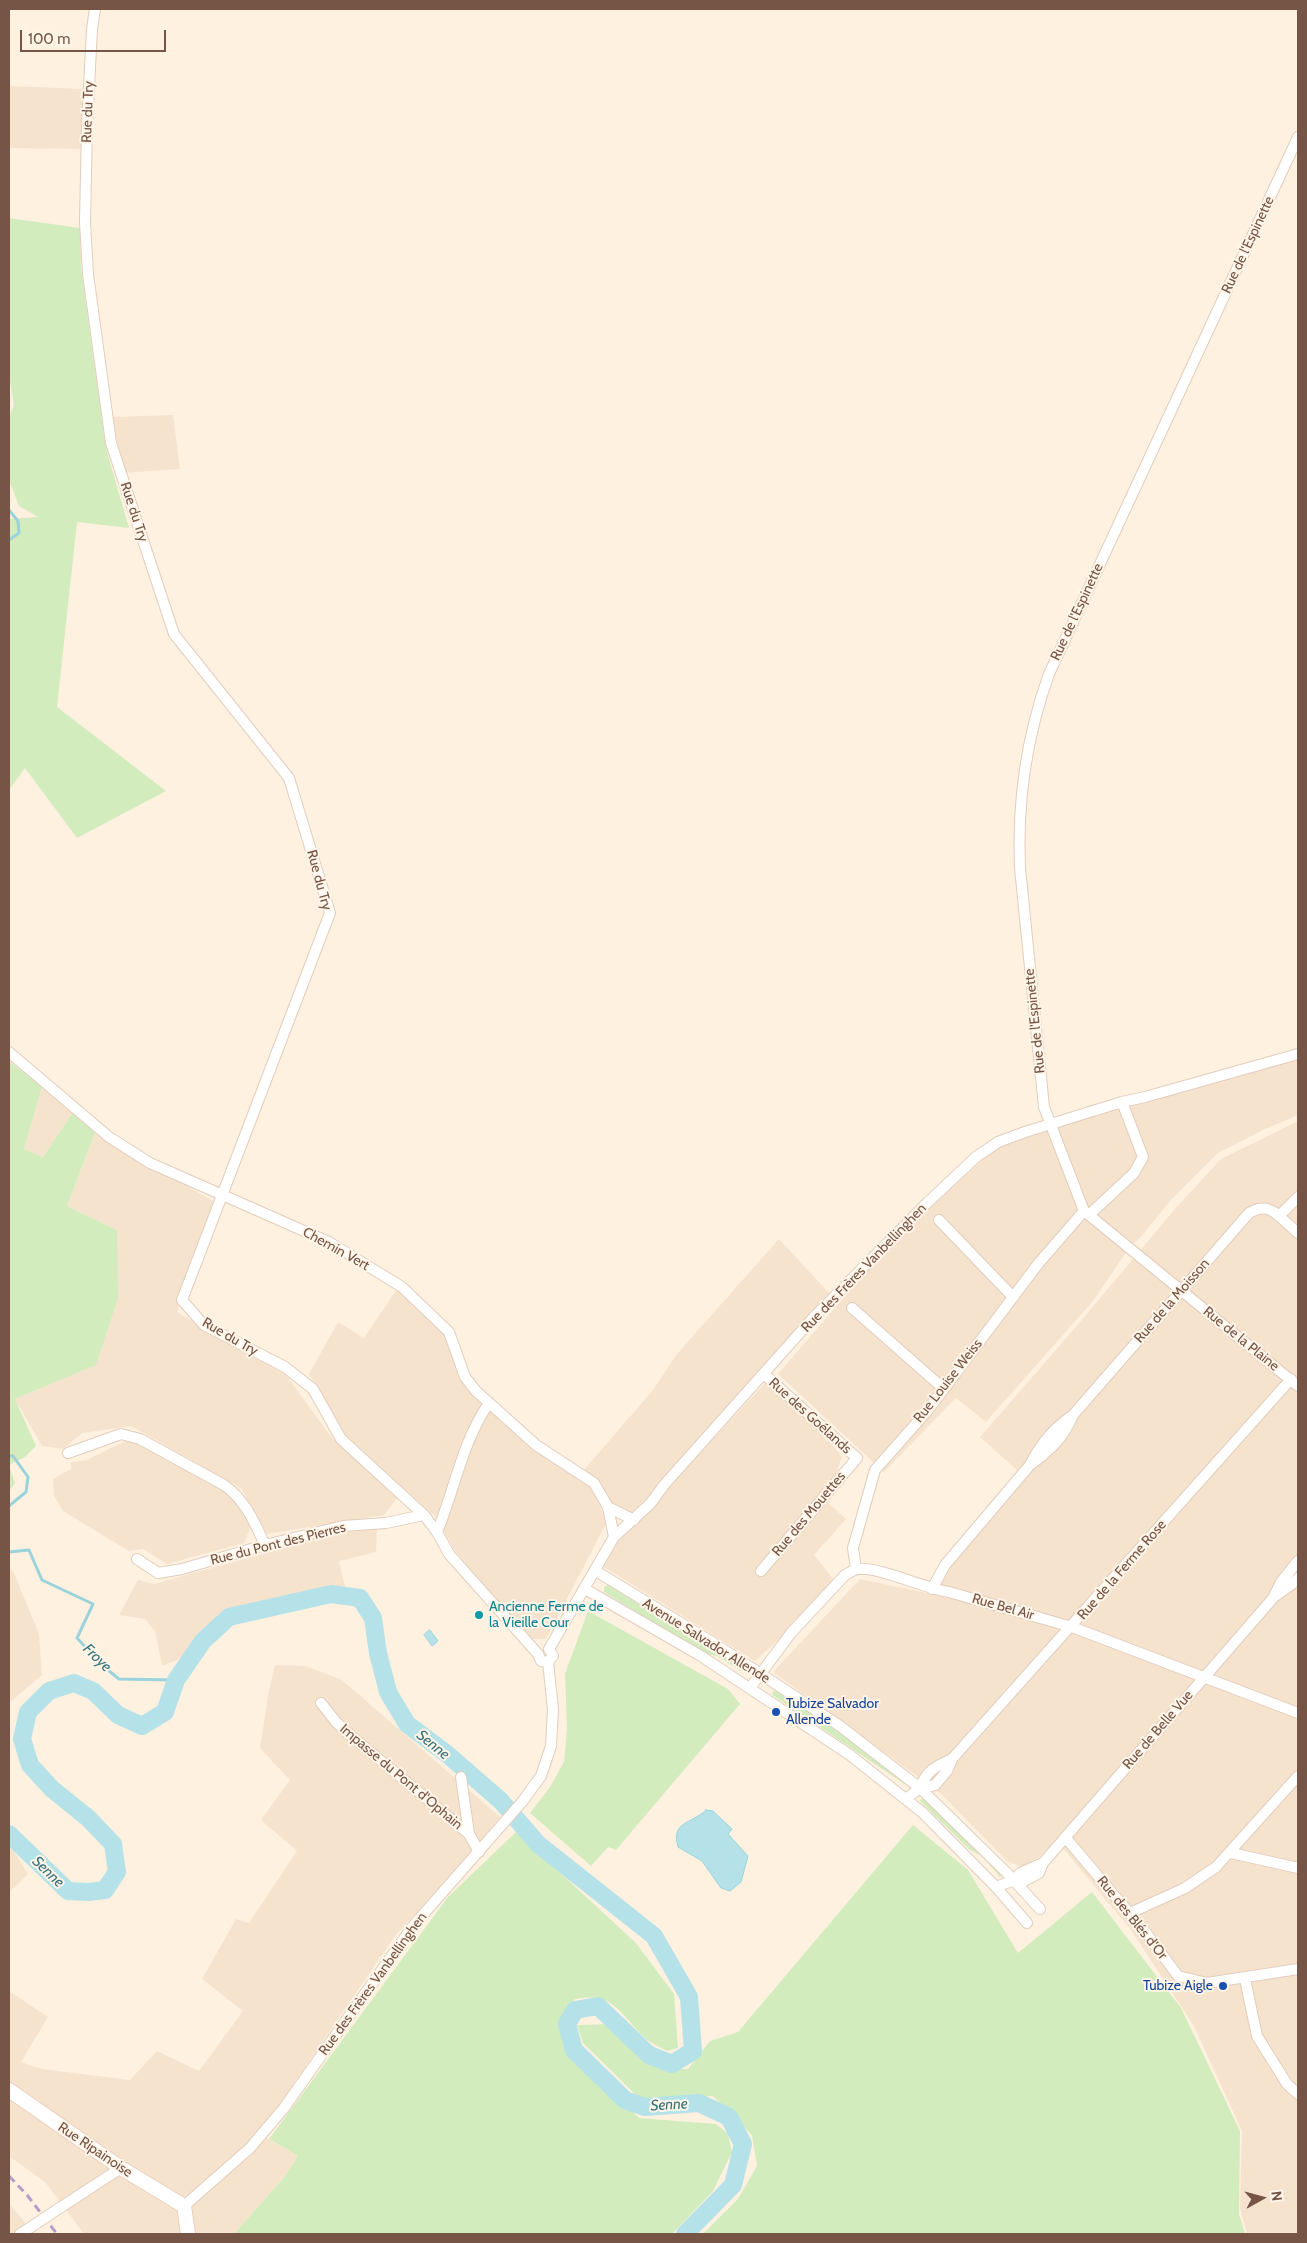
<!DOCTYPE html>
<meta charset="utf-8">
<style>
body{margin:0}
#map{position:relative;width:1307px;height:2243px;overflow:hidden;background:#fef1e0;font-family:Cabin,sans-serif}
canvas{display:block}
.frame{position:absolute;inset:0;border:10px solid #765546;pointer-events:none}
.north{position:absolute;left:1237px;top:2173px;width:50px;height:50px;-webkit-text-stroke:4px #fff5e8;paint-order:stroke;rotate:83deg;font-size:14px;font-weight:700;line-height:20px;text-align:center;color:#765546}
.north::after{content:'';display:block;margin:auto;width:18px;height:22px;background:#765546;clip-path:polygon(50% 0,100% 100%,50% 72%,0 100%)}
.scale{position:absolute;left:20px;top:30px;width:146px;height:22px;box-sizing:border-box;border:2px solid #765546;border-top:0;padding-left:6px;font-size:15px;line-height:18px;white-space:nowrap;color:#765546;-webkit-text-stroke:4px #fff5e8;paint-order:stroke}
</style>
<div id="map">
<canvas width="1307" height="2243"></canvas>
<div class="frame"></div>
<div class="north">N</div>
<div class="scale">100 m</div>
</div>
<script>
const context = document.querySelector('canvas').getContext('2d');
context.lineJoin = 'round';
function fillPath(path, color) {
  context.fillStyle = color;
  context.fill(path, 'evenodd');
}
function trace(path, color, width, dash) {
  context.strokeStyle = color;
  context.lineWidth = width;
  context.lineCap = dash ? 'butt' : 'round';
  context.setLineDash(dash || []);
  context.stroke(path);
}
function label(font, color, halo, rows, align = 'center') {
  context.font = font + ' Cabin,sans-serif';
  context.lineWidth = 4;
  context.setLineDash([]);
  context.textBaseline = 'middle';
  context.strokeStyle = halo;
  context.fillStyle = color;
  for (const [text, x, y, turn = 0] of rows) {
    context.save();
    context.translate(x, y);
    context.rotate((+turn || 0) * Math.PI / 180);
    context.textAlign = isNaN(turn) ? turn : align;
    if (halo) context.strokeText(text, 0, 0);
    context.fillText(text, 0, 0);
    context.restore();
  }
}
fillPath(new Path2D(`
 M 9,86 L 83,89 L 82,149 L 9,148 Z
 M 173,415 L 180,469 L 124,473 L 112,417 Z
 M 1298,1059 L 1298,1115 L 1263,1130 L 1218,1153 L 1171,1200 L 1140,1238 L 1131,1245 L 1093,1301 L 986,1422 L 956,1398 L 884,1472 L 778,1374 L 859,1280 L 956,1181 L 999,1147 L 1102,1113 Z
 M 42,1087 L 73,1112 L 43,1157 L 24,1149 Z
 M 1298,1121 L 1298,2234 L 1247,2234 L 1240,2208 L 1242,2131 L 1194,2026 L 1131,1930 L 1057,1841 L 1038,1858 L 1021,1867 L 1007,1861 L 939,1792 L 773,1672 L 860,1579 L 931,1594 L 1018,1471 L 980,1437 L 1075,1328 L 1175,1209 L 1221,1159 Z
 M 95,1133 L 213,1201 L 177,1312 L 286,1375 L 332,1438 L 398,1497 L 384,1515 L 267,1534 L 241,1488 L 131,1426 L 82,1433 L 63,1449 L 42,1446 L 15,1399 L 96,1365 L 117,1230 L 67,1206 Z
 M 779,1239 L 831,1295 L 652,1497 L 633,1514 L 610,1503 L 584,1470 L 653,1390 L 677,1354 Z
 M 397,1289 L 436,1321 L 450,1344 L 458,1376 L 468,1391 L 483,1403 L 438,1519 L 340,1431 L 327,1403 L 309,1374 L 338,1322 L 364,1338 Z
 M 766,1382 L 825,1435 L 842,1457 L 827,1502 L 846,1519 L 814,1555 L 834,1580 L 785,1634 L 755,1661 L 604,1567 L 614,1546 Z
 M 490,1409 L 586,1482 L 600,1504 L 606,1524 L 546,1639 L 528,1639 L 453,1548 L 443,1530 L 472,1440 Z
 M 131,1438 L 229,1493 L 251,1526 L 244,1543 L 167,1564 L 143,1549 L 129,1551 L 63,1511 L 54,1496 L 53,1479 L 71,1469 L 71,1462 L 87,1460 Z
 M 377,1529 L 376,1552 L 339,1561 L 345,1587 L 226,1611 L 178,1660 L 162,1666 L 155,1631 L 145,1619 L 119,1615 L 138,1580 L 154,1584 L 337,1533 Z
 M 9,1567 L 14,1573 L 39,1634 L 42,1675 L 9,1703 Z
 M 275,1665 L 306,1666 L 342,1680 L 500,1817 L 457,1869 L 395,1936 L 278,2107 L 256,2132 L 298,2156 L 285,2176 L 234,2234 L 84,2234 L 45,2182 L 9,2156 L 9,1991 L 48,2017 L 21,2062 L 42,2069 L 130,2080 L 157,2051 L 199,2071 L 243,2011 L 202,1979 L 236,1919 L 249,1923 L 297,1851 L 261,1820 L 290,1780 L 260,1748 L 269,1690 Z
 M 9,1847 L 15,1853 L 28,1874 L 9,1893 Z
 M 9,2203 L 34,2234 L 9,2234 Z`), '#f6e3ce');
fillPath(new Path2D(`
 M 9,218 L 80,228 L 81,268 L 106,449 L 129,528 L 77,522 L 57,707 L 166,791 L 77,838 L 25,768 L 9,790 L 9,519 L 38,517 L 19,506 L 9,480 L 9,416 L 14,406 L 9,375 Z
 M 9,1061 L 42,1087 L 24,1149 L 43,1157 L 73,1112 L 95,1133 L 67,1206 L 117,1230 L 118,1298 L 96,1365 L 15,1399 L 36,1446 L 25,1457 L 9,1465 L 15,1483 L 9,1491 Z
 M 608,1585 L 745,1670 L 741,1671 L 717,1656 L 703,1653 L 604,1592 L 604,1587 Z
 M 588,1611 L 728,1689 L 740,1704 L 616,1850 L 608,1847 L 591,1866 L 530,1813 L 550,1787 L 564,1762 L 567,1729 L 565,1674 Z
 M 774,1691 L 777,1691 L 845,1734 L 912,1785 L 909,1787 L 774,1696 L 772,1694 Z
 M 923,1797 L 1004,1876 L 1000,1877 L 983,1857 L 969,1849 L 920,1801 Z
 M 913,1825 L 968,1870 L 1018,1953 L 1092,1892 L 1181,2008 L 1240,2131 L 1239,2214 L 1245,2234 L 703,2234 L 738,2199 L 757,2166 L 752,2135 L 713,2096 L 642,2101 L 583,2043 L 577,2025 L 612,2024 L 660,2069 L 688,2069 L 710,2041 L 738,2032 Z
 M 516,1832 L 636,1943 L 674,1994 L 678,2048 L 667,2051 C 660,2047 650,2043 644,2037 C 620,2014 614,1991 575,1999 L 566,2012 L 562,2040 L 639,2118 L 716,2124 L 728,2134 L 732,2152 L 713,2191 L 672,2234 L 234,2234 L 285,2176 L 298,2156 L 269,2139 L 448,1897 Z`), '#d2ecbe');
const water = new Path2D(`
 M 430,1630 L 438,1641 L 432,1646 L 424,1635 Z
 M 706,1810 L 713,1811 L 732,1829 L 728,1834 L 748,1856 L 741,1882 L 730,1891 L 721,1888 L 702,1861 L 678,1847 C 671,1821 690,1825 706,1810 Z`);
fillPath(water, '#b4e2e8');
trace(water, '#9ad3db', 1);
trace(new Path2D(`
 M 9,510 L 18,521 L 19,533 L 9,540
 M 9,1456 L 13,1456 L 28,1477 L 26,1492 L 9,1506
 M 9,1552 L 29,1550 L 42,1580 L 93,1604 L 77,1638 L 103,1666 L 119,1679 L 176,1680`), '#9ad3db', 3);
trace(new Path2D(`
 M 9,1834 L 68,1891 L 88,1892 L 105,1890 L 117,1872 L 113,1844 L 88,1818 L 52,1789 L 30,1765 L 22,1739 L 28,1712 L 49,1691 L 74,1683 L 93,1691 L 118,1715 L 142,1726 L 165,1712 L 176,1680 L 203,1641 L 229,1617 L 331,1594 L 360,1598 L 373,1618 L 378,1653 L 388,1692 L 407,1724 L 447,1754 L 501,1801 L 538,1844 L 654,1936 L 689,1997 L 693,2051 L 672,2064 L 649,2055 L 598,2006 L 575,2010 L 567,2024 L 574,2050 L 625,2100 L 645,2107 L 699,2103 L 729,2117 L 743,2144 L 733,2185 L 685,2234`), '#b4e2e8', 18);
const street = new Path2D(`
 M 95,9 L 92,29 L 87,126 L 85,222 L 88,274 L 111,443 L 174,634 L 289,778 L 330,913 L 182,1300 L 204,1325 L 285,1367 L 313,1389 L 341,1439 L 424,1515 L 437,1532 L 449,1554 L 538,1654 L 541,1661 L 548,1662
 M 1298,137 L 1049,674 C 1026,738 1017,800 1020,868 L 1044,1107 L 1084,1211 L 1298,1386
 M 9,1052 L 109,1137 L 150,1163 L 329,1242 L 402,1287 L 449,1332 L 465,1377 L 476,1391 L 536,1445 L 594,1483 L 608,1507 L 614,1537
 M 1090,1214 L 1134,1173 L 1143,1157 L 1122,1102
 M 1279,1216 L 1298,1233
 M 939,1220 L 1013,1297
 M 852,1308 L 944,1389
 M 1073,1415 L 1249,1213 C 1261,1206 1269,1207 1279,1216 L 1298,1197
 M 68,1453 L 121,1434 L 140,1439 L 224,1485 C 245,1500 254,1521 265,1545
 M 608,1507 L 634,1520
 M 437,1532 C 455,1489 462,1442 489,1403
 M 137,1559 L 158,1573 L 182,1569 L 265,1545 L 343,1526 L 386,1523 L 424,1515
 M 856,1569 L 853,1548 L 875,1470 L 928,1410 L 1038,1264 L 1084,1211
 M 596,1571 L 712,1642 L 840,1726 L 920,1788 L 1006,1872 L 1040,1909
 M 761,1571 L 857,1458 L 764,1374
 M 585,1589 L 701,1656 L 850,1755 L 923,1813 L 996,1887 L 1027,1923
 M 932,1589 L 945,1565 L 1030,1465 C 1041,1443 1053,1429 1073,1415 C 1064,1437 1050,1451 1030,1465
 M 1274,1596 L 1281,1582 L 1298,1561
 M 549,1649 L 614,1537 L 650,1504 L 664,1485 L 814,1317 L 927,1203 L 976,1157 L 998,1142 L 1025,1132 L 1122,1102 L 1145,1097 L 1298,1054
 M 750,1688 L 791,1633 L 845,1575 C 849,1573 854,1569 859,1569 C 879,1567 924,1588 949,1592 L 1072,1627 L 1298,1713
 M 321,1703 L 336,1722 L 350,1735 L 469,1834 L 479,1852
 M 952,1759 L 1291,1379
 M 461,1777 L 469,1834
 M 907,1798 L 920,1788 L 935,1785 L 947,1771 L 952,1759 C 936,1766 926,1771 920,1788
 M 1065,1837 L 1147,1934 L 1178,1976 L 1207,1983 L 1298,1969
 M 1231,1853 L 1298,1868
 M 1014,1880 L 1020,1873 L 1043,1863
 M 996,1887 L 1014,1880 L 1024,1881 L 1039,1873 L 1043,1863 L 1274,1597 L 1291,1585 L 1298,1578
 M 1130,1913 L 1185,1888 L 1216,1867 L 1298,1776
 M 1245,1979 L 1257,2036 L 1287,2084 L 1298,2094
 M 184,2206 L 250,2148 L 284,2108 L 413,1926 L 522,1802 L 541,1776 L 551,1746 L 553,1709 L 548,1662 L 553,1656 L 549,1649
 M 58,2209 L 121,2168
 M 20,2234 L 31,2227`);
const secondary = new Path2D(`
 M 9,2090 L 121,2168 L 184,2206 L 188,2234`);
trace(street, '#e2cdbc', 12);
trace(secondary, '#eacfbb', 16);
trace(street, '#fff', 10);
trace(secondary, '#fff', 14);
trace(new Path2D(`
 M 9,2176 L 27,2195 L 57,2234`), '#b39fc7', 3, [8, 5]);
const streetBridge = new Path2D(`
 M 31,2227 L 58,2209`);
trace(streetBridge, '#e2cdbc', 12, []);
trace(streetBridge, '#fff', 10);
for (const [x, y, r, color] of [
 [479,1615,5,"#0f9aa8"],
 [776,1712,5,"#1a4fb4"],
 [1223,1986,5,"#1a4fb4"]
]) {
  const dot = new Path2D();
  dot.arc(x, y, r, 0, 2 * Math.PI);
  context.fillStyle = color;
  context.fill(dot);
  trace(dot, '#fff5e8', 2);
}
label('14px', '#765546', '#fff5e8', [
 ["Rue du Try",88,112,-88],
 ["Rue de l'Espinette",1248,245,-65],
 ["Rue du Try",134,512,72],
 ["Rue de l'Espinette",1077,612,-65],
 ["Rue du Try",319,880,75],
 ["Rue de l'Espinette",1035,1021,-96],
 ["Chemin Vert",336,1249,29],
 ["Rue des Frères Vanbellinghen",864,1268,-46],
 ["Rue de la Moisson",1172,1301,-49],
 ["Rue du Try",230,1337,30],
 ["Rue de la Plaine",1241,1339,39],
 ["Rue Louise Weiss",948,1381,-52],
 ["Rue des Goélands",810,1416,42],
 ["Rue des Mouettes",809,1514,-50],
 ["Rue du Pont des Pierres",278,1544,-14],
 ["Rue de la Ferme Rose",1122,1570,-49],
 ["Rue Bel Air",1003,1607,16],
 ["Avenue Salvador Allende",706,1641,32],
 ["Rue de Belle Vue",1158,1730,-49],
 ["Impasse du Pont d'Ophain",401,1777,40],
 ["Rue des Blés d'Or",1132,1918,51],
 ["Rue des Frères Vanbellinghen",373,1984,-54],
 ["Rue Ripainoise",95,2150,34]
]);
label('14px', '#0d838f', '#fff5e8', [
 ["Ancienne Ferme de",489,1607],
 ["la Vieille Cour",489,1623]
], 'left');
label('14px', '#164399', '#fff5e8', [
 ["Tubize Salvador",786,1704],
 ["Allende",786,1720],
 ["Tubize Aigle",1213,1986,"right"]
], 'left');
label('italic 15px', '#39747d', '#fff5e8', [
 ["Froye",97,1658,44],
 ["Senne",433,1745,39],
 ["Senne",48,1872,44],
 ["Senne",669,2105,-3]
]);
</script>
